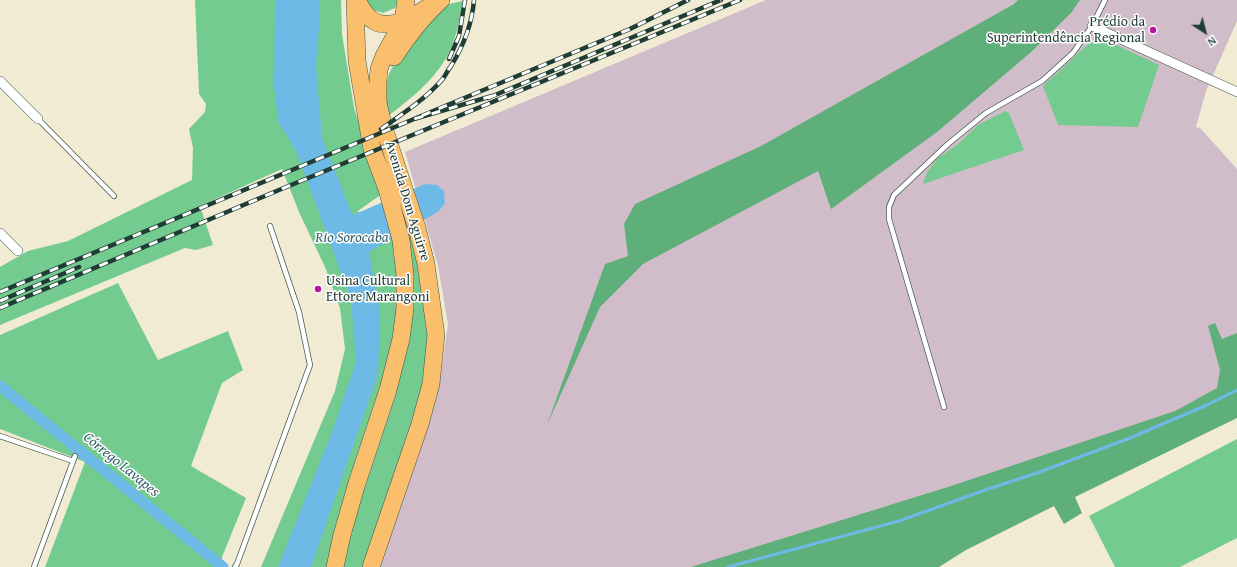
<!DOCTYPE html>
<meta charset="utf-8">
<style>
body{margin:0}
#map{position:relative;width:1237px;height:567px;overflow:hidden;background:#f1ebd4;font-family:"Gentium Book Plus",serif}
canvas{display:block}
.north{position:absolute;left:1185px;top:12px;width:40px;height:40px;-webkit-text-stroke:3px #fff;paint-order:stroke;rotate:144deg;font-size:11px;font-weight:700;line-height:16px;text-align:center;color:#1f3d34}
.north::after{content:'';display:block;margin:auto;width:14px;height:18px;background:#1f3d34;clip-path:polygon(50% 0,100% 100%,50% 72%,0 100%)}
</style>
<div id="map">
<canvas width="1237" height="567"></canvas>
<div class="north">N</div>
</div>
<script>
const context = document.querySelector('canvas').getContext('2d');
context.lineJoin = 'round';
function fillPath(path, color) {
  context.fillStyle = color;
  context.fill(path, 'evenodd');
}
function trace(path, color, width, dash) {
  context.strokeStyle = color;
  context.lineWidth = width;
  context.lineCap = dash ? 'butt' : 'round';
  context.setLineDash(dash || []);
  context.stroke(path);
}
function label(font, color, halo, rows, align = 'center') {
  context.font = font + ' "Gentium Book Plus",serif';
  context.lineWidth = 3;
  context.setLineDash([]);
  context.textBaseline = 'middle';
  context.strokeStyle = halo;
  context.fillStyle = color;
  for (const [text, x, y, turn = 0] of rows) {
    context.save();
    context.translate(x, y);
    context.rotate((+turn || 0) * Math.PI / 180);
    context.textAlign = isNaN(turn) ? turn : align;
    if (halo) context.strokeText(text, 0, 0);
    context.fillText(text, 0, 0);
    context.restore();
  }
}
fillPath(new Path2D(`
 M 766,0 L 1237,0 L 1237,21 L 1206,91 L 1196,127 L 1200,128 L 1237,169 L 1237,402 L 821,567 L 378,567 L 440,380 L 448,324 L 438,266 L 405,152 Z`), '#d1bdc9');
fillPath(new Path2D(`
 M 195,0 L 341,0 L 342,34 L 354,108 L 382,194 L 358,211 L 372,249 L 395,236 L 397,244 L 396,335 L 328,567 L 261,567 L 335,391 L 345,349 L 340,308 L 325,267 L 299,212 L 282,169 L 200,206 L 213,245 L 196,250 L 185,248 L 0,325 L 0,267 L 28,251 L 68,241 L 192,180 L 193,148 L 189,129 L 205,112 L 206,104 L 199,94 Z
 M 366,0 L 398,0 L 395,8 L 383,13 L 373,10 Z
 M 463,1 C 459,20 456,43 445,60 C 431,83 409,100 388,116 L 385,89 L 389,74 L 397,57 L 438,9 L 449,4 Z
 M 1097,36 L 1159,65 L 1138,127 L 1058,125 L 1043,86 Z
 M 1005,111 L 1009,113 L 1024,150 L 923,184 L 927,172 L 938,158 L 958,144 L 978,125 Z
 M 412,227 L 428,331 L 427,357 L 422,389 L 413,427 L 366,567 L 341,567 L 347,537 L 396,389 L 404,231 Z
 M 118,283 L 158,360 L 228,331 L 243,370 L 222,383 L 191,466 L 246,498 L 218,567 L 45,567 L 85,462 L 0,429 L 0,335 Z
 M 1237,439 L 1237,538 L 1180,567 L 1115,567 L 1089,516 Z`), '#74cb90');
fillPath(new Path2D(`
 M 1018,0 L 1080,0 L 1071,13 L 1030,53 L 937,132 L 831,209 L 818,171 L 643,264 L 600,307 L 547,425 L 605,264 L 628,256 L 624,224 L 635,204 L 761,146 L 1014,4 Z
 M 1215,323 L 1222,339 L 1237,333 L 1237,418 L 1075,497 L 1082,513 L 1064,524 L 1054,506 L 966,550 L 939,567 L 691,567 L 951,486 L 1175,411 L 1217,388 L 1220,370 L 1208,326 Z`), '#5faf7a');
fillPath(new Path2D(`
 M 275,0 L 320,0 L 320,13 L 316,66 L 322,138 L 352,214 L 355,214 L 425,184 L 437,185 L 444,191 L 445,203 L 439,211 L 369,252 L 380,312 L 378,374 L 311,567 L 278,567 L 331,435 L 356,362 L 351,300 L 297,153 L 278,121 L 274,85 Z`), '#6ebae7');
trace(new Path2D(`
 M 728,567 L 899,521 L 988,489 L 1037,473 L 1130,438 L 1207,405 L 1237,390`), '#6ebae7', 3);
trace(new Path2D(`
 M 0,386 L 223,567`), '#6ebae7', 11);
const lane = new Path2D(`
 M 38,119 L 114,196
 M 944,407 L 889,219 L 889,207 L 894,195 L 948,144 L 986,113 L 1042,81 L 1073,53 L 1092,26 L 1105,0
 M 0,436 L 73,461
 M 34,567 L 75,456
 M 235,567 L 237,564 L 310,365 L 299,312 L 270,226`);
const street = new Path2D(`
 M 1092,26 L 1237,92
 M 0,81 L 38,119
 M 0,233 L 18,251`);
const primary = new Path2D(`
 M 403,21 L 435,2`);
const highway = new Path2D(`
 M 357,0 C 368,22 379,29 403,21
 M 394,57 C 408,36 422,17 441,0
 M 335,567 L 342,535 L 357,483 L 388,390 L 401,339 L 405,308 L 405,275 L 401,240 L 387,189 L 372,149 L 357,61 L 355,0
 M 371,567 L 420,424 L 431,384 L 436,335 L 426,264 L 417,228 L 383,125 L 378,102 L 378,82 L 379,69 L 384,56 L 403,21 L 406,0`);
trace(lane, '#3e574c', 6);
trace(street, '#3e574c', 10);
trace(primary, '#3e574c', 16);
trace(highway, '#3e574c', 18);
trace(lane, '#fff', 4.5);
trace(street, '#fff', 9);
trace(primary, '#f9bf6c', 15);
trace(highway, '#f9bf6c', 17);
const rail = new Path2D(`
 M 449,59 L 459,36 L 465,0
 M 492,96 L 414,119 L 630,29 L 688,0
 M 488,98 L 721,0
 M 381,129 C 401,115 424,100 441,81 C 445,77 447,71 451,66 C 464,45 472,24 474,0
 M 0,292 L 414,119
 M 0,301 L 79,267
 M 0,308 L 279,190 L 740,0`);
trace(rail, '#1f3d34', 4.5);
trace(rail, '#fff', 3, [9]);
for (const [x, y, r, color] of [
 [1153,30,4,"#b5179e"],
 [318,289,4,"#b5179e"]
]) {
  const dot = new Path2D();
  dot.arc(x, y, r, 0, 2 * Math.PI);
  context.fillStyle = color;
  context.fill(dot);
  trace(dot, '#fff', 1.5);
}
label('14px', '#1f3d34', '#fff', [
 ["Prédio da",1145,22],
 ["Superintendência Regional",1145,38],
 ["Usina Cultural",326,281,"left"],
 ["Ettore Marangoni",326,297,"left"]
], 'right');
label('14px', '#1f3d34', '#fff', [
 ["Avenida Dom Aguirre",407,201,73]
]);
label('italic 15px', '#37626a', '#fff', [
 ["Rio Sorocaba",352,238],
 ["Córrego Lavapes",121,465,39]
]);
</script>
